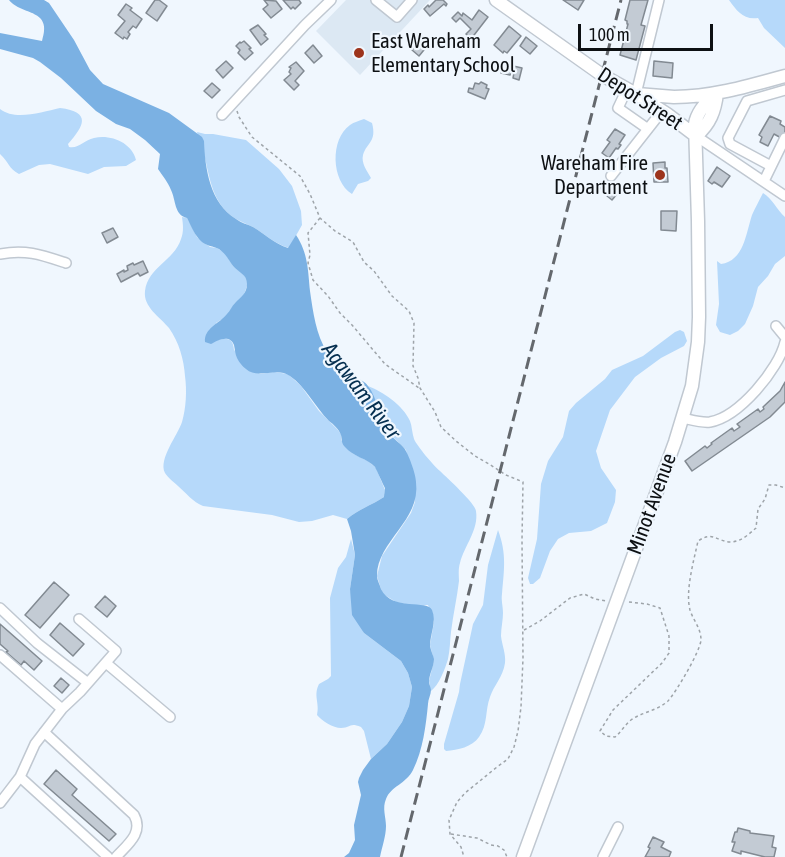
<!DOCTYPE html>
<style>
body{margin:0}
#map{position:relative;width:785px;height:857px;overflow:hidden;background:#f0f7fe;font-family:"Asap Condensed",sans-serif}
canvas{display:block}
.scale{position:absolute;left:578px;top:24px;width:135px;height:27px;box-sizing:border-box;border:3px solid #0d1013;border-top:0;padding-left:8px;font-size:18px;line-height:21px;white-space:nowrap;color:#0d1013;-webkit-text-stroke:4px #f0f7fe;paint-order:stroke}
</style>
<div id="map">
<canvas width="785" height="857"></canvas>
<div class="scale">100 m</div>
</div>
<script>
const context = document.querySelector('canvas').getContext('2d');
context.lineJoin = 'round';
function fillPath(path, color) {
  context.fillStyle = color;
  context.fill(path, 'evenodd');
}
function trace(path, color, width, dash) {
  context.strokeStyle = color;
  context.lineWidth = width;
  context.lineCap = dash ? 'butt' : 'round';
  context.setLineDash(dash || []);
  context.stroke(path);
}
function label(font, color, halo, rows, align = 'center') {
  context.font = font + ' "Asap Condensed",sans-serif';
  context.lineWidth = 4.5;
  context.setLineDash([]);
  context.textBaseline = 'middle';
  context.strokeStyle = halo;
  context.fillStyle = color;
  for (const [text, x, y, turn = 0] of rows) {
    context.save();
    context.translate(x, y);
    context.rotate((+turn || 0) * Math.PI / 180);
    context.textAlign = isNaN(turn) ? turn : align;
    if (halo) context.strokeText(text, 0, 0);
    context.fillText(text, 0, 0);
    context.restore();
  }
}
fillPath(new Path2D(`
 M 346,0 L 430,0 L 360,75 L 316,31 Z`), '#dce8f3');
fillPath(new Path2D(`
 M 729,0 L 785,0 L 785,48 L 764,28 L 758,18 C 743,20 737,11 729,0 Z
 M 60,108 C 92,112 84,126 68,144 L 69,147 C 79,149 84,140 94,138 C 111,134 132,143 136,160 L 126,166 L 104,167 L 88,174 L 50,164 L 39,165 L 19,174 C 8,168 9,162 0,154 L 0,109 C 15,121 42,112 60,108 Z
 M 364,119 L 372,123 C 377,142 367,142 363,155 C 361,163 367,171 371,178 L 368,181 L 358,184 L 352,194 C 331,181 330,139 350,125 C 354,122 359,121 364,119 Z
 M 197,132 L 205,134 L 213,134 L 246,140 L 279,169 L 292,186 L 301,211 L 302,225 L 289,248 C 275,244 265,234 253,227 C 247,224 241,222 236,219 C 212,204 210,178 204,154 C 202,147 199,139 197,132 Z
 M 763,193 C 772,198 777,210 785,217 L 785,256 L 775,264 L 768,276 L 758,287 L 753,306 L 745,324 L 738,331 L 730,335 L 720,332 L 716,325 L 719,304 L 717,261 L 721,264 C 744,261 746,233 752,215 C 755,208 759,201 763,193 Z
 M 182,217 L 187,218 L 197,237 L 210,247 L 217,248 L 225,253 L 233,266 L 244,275 L 248,282 L 246,289 L 243,297 L 235,303 L 227,316 L 216,323 L 217,340 C 228,338 233,338 234,350 L 260,374 L 274,372 L 288,374 L 301,386 L 319,411 L 337,429 L 341,434 L 341,440 L 352,453 L 368,461 L 376,468 L 385,490 L 384,497 C 372,505 359,509 347,519 L 333,515 L 312,521 L 299,522 L 272,515 L 203,506 C 193,502 186,493 178,486 C 174,482 168,478 165,473 C 158,459 178,435 182,422 C 186,408 187,391 185,376 C 184,360 179,342 169,328 C 160,317 143,307 145,291 C 148,267 174,261 181,239 C 184,232 183,224 182,217 Z
 M 680,330 L 684,332 L 687,341 L 684,346 L 661,358 L 635,377 L 610,410 L 596,451 L 601,468 L 616,490 L 615,502 L 607,523 L 591,531 L 569,533 L 558,539 L 550,551 L 540,578 L 533,584 L 530,584 L 528,578 L 537,539 L 541,484 L 548,461 L 563,437 L 569,411 L 576,403 L 605,379 L 612,370 L 643,356 L 675,332 Z
 M 368,386 C 383,392 403,405 410,421 C 412,426 412,433 414,439 C 417,446 433,465 440,471 C 447,478 475,503 476,511 C 479,530 464,546 460,563 C 458,569 459,576 459,581 C 457,598 453,615 451,632 C 450,640 450,650 448,659 C 445,669 439,685 431,691 L 429,681 L 434,661 L 430,645 L 434,622 L 428,605 L 410,605 L 396,602 L 383,594 L 380,586 L 377,576 L 382,556 L 411,513 L 415,502 L 406,450 L 388,432 Z
 M 498,530 C 507,554 504,570 502,594 C 501,600 503,606 503,613 C 503,620 501,628 501,636 C 502,645 506,654 505,663 C 503,677 494,685 490,697 C 485,710 488,725 479,737 C 472,747 458,750 446,751 L 444,749 L 444,744 L 459,692 L 460,684 L 473,624 L 483,605 L 488,565 Z
 M 351,539 L 355,555 L 350,589 L 364,633 L 401,661 L 408,673 L 412,687 L 409,706 L 402,722 L 387,744 L 371,759 L 364,731 L 361,727 C 349,722 351,728 341,728 C 333,728 322,721 317,715 C 320,703 313,696 319,684 L 328,679 L 331,676 L 330,598 L 338,568 L 346,557 Z`), '#b6d9fa');
fillPath(new Path2D(`
 M 9,0 L 44,0 L 49,3 L 74,40 L 90,70 L 103,84 L 169,113 L 202,137 L 204,141 C 205,169 210,203 236,219 C 241,223 247,224 253,227 C 265,234 275,244 288,248 L 296,235 C 308,253 308,270 310,291 C 313,312 316,335 327,352 C 334,364 343,369 354,376 C 358,379 365,381 368,386 C 377,397 380,419 388,432 C 392,438 399,442 404,448 C 408,453 416,474 416,482 C 421,521 377,541 377,576 C 377,580 380,585 381,589 C 392,612 428,599 432,610 C 437,622 430,634 430,646 C 431,651 433,655 434,659 C 434,667 429,674 429,682 C 429,685 431,687 431,690 C 431,695 428,699 428,704 C 426,725 423,750 413,770 C 406,784 391,786 386,799 C 382,808 386,817 386,826 C 386,836 382,847 380,857 L 344,857 L 349,853 L 355,840 L 354,825 L 361,795 L 358,782 L 359,778 L 363,770 L 371,759 L 387,744 L 402,722 L 409,706 L 412,687 L 408,673 L 401,661 L 364,633 L 352,615 L 350,589 L 355,555 L 351,531 L 347,519 C 359,509 372,505 384,497 C 384,494 385,491 385,488 C 384,486 376,469 375,467 C 367,458 353,457 345,447 C 341,443 342,439 341,435 C 339,429 333,424 329,421 C 315,407 306,387 290,376 C 277,366 258,380 246,369 C 243,367 239,362 237,358 C 235,354 235,349 234,345 C 230,334 218,340 211,344 L 205,342 C 204,328 219,324 227,314 C 230,311 232,306 235,303 C 241,297 247,293 247,284 C 247,274 239,273 233,266 C 228,259 227,255 219,249 C 213,246 207,246 202,242 C 195,236 191,226 187,218 C 174,215 176,200 171,190 C 168,182 162,175 158,169 L 160,154 L 145,140 L 130,129 L 116,124 L 96,111 L 61,78 L 40,62 L 33,58 L 0,49 L 0,33 L 42,41 C 53,8 22,16 9,0 Z`), '#7bb1e3');
const building = new Path2D(`
 M 155,0 L 159,0 L 167,6 L 157,21 L 146,13 Z
 M 264,0 L 276,1 L 282,9 L 271,18 L 263,9 L 268,5 Z
 M 283,0 L 299,0 L 301,3 L 295,9 L 293,7 L 291,9 Z
 M 436,0 L 443,0 L 447,4 L 446,6 L 444,4 L 430,16 L 424,9 L 428,5 L 429,7 Z
 M 563,0 L 584,0 L 578,10 Z
 M 630,0 L 648,0 L 641,25 L 645,26 L 636,60 L 620,55 L 628,24 L 627,24 L 627,21 L 625,20 Z
 M 126,4 L 132,8 L 130,10 L 142,19 L 136,28 L 133,26 L 128,32 L 130,34 L 127,39 L 124,37 L 123,39 L 115,33 L 125,21 L 118,15 Z
 M 479,10 L 488,17 L 471,39 L 466,34 L 471,29 L 460,18 L 456,22 L 452,18 L 458,12 L 462,16 L 463,13 L 472,20 Z
 M 258,25 L 266,34 L 264,35 L 268,39 L 261,45 L 250,30 Z
 M 509,26 L 521,36 L 507,53 L 504,51 L 503,53 L 494,45 Z
 M 526,37 L 537,46 L 530,54 L 520,46 Z
 M 421,39 L 428,45 L 419,56 L 412,50 Z
 M 244,41 L 251,48 L 249,49 L 253,53 L 245,60 L 238,53 L 240,50 L 236,46 L 240,42 L 241,43 Z
 M 313,45 L 322,56 L 314,63 L 305,53 Z
 M 226,61 L 233,68 L 223,78 L 216,70 Z
 M 654,61 L 673,63 L 672,78 L 653,76 Z
 M 296,62 L 304,71 L 295,81 L 299,85 L 294,90 L 284,80 L 291,74 L 289,72 L 291,68 L 289,67 Z
 M 509,65 L 522,68 L 519,80 L 513,78 L 514,73 L 511,72 L 510,75 L 501,73 L 502,69 L 508,70 Z
 M 481,82 L 487,85 L 486,88 L 489,89 L 485,99 L 468,92 L 469,88 L 473,89 L 475,83 L 479,84 Z
 M 212,83 L 220,90 L 212,98 L 204,91 Z
 M 770,116 L 781,121 L 780,124 L 785,127 L 785,135 L 783,139 L 774,134 L 768,146 L 760,142 L 762,137 L 759,135 Z
 M 615,129 L 625,135 L 619,144 L 621,145 L 618,149 L 616,148 L 609,158 L 602,153 L 610,142 L 607,140 Z
 M 665,162 L 665,168 L 667,168 L 668,182 L 654,182 L 653,163 Z
 M 717,167 L 730,176 L 722,187 L 714,182 L 712,184 L 708,181 Z
 M 605,182 L 617,194 L 612,200 L 607,196 L 608,195 L 600,188 Z
 M 661,211 L 677,211 L 676,231 L 661,230 Z
 M 113,228 L 118,237 L 107,243 L 102,233 Z
 M 143,261 L 148,272 L 140,276 L 138,273 L 121,282 L 117,274 L 124,270 L 124,272 L 128,270 L 127,266 L 133,263 L 134,265 Z
 M 785,382 L 785,402 L 770,417 L 692,471 L 685,461 L 705,446 L 707,448 L 712,444 L 711,443 L 732,428 L 734,431 L 740,427 L 737,424 L 758,409 L 760,412 L 764,409 L 763,407 L 780,391 Z
 M 54,582 L 69,595 L 40,628 L 25,615 Z
 M 105,596 L 116,606 L 107,617 L 95,607 Z
 M 60,623 L 84,644 L 73,656 L 50,635 Z
 M 0,624 L 42,661 L 34,670 L 24,661 L 21,665 L 6,652 L 8,651 L 0,644 Z
 M 61,678 L 69,685 L 62,693 L 54,686 Z
 M 56,770 L 77,789 L 72,795 L 116,834 L 109,841 L 44,784 Z
 M 738,828 L 750,831 L 750,833 L 774,836 L 772,847 L 776,848 L 774,857 L 765,857 L 741,851 L 741,854 L 732,851 L 735,842 L 732,842 L 735,832 L 737,832 Z
 M 653,837 L 664,842 L 661,847 L 671,852 L 669,857 L 645,857 L 650,848 L 648,847 Z`);
fillPath(building, '#c3cbd4');
trace(building, '#828a92', 1.5);
const minor = new Path2D(`
 M 376,0 L 397,17 L 412,0
 M 627,89 L 618,108 L 648,129
 M 636,94 L 659,0
 M 222,115 L 305,25 L 331,0
 M 696,136 L 785,196
 M 771,166 L 730,144 L 728,138 L 747,101 L 785,90
 M 611,176 L 662,111
 M 764,181 L 785,138
 M 0,254 C 26,249 42,255 66,263
 M 776,326 L 785,337
 M 683,418 C 692,420 701,423 710,422 C 739,417 779,369 785,342
 M 0,608 L 37,643 L 88,683
 M 0,655 L 62,709
 M 106,663 L 170,717
 M 44,732 L 134,815 C 144,833 127,845 116,857
 M 20,777 L 108,857
 M 0,803 L 20,777 L 35,744 L 62,709 L 80,692 L 116,651 L 79,619
 M 603,857 L 618,827`);
const major = new Path2D(`
 M 496,0 L 602,75 L 636,94 L 667,114 L 696,136
 M 637,94 C 649,95 662,96 674,97 C 712,97 749,86 785,76
 M 696,136 C 710,124 715,111 717,93
 M 523,857 L 675,442 L 692,386 L 698,342 L 699,317 L 698,221 L 695,124 C 697,111 707,101 717,93`);
trace(minor, '#c0c8d1', 12);
trace(major, '#c0c8d1', 15);
trace(new Path2D(`
 M 237,111 L 239,117 L 252,137 L 300,176 L 310,194 L 320,218 L 335,231 L 353,242 L 364,262 L 374,271 L 392,296 L 409,311 L 414,323 L 413,366 L 418,378 L 420,388 L 435,412 L 441,427 L 456,441 L 475,456 L 489,464 L 506,475 L 523,482 L 522,540 L 523,658 L 521,707 L 518,731 L 514,747 L 508,759 L 497,767 L 465,793 L 457,802 L 449,820 L 450,834 L 461,847 L 464,857
 M 320,218 L 308,233 L 310,255 L 308,263 L 313,280 L 328,296 L 340,313 L 352,325 L 385,364 L 419,388
 M 629,602 L 647,604 L 660,608 L 669,636 L 669,653 L 662,663 L 613,710 L 600,731 L 606,736 L 615,737 C 621,732 625,725 631,720 C 642,712 657,711 668,701 C 676,692 700,652 701,640 C 701,628 693,620 690,610 C 685,591 694,560 698,541 C 713,531 716,541 730,542 C 741,542 749,534 756,528 L 758,509 L 765,499 L 769,485 L 776,485 L 785,488
 M 524,630 L 540,621 L 570,598 L 584,594 L 595,599 L 606,601
 M 451,834 L 477,838 L 491,845 L 498,846 L 504,850 L 507,857`), '#9ea4a9', 1.5, [3, 3]);
trace(minor, '#fff', 9);
trace(major, '#fff', 12);
trace(new Path2D(`
 M 401,857 L 621,0`), '#64686d', 3, [12, 6]);
for (const [x, y, r, color] of [
 [359,53,6,"#9d341c"],
 [660,175,6,"#9d341c"]
]) {
  const dot = new Path2D();
  dot.arc(x, y, r, 0, 2 * Math.PI);
  context.fillStyle = color;
  context.fill(dot);
  trace(dot, '#f0f7fe', 2);
}
label('21px', '#0d1013', '#f0f7fe', [
 ["East Wareham",371,41],
 ["Elementary School",371,65],
 ["Wareham Fire",648,163,"right"],
 ["Department",648,187,"right"]
], 'left');
label('21px', '#0d1013', '#f0f7fe', [
 ["Depot Street",640,99,33],
 ["Minot Avenue",652,504,-70]
]);
label('italic 22px', '#052f50', '#f0f7fe', [
 ["Agawam River",361,391,53]
]);
</script>
